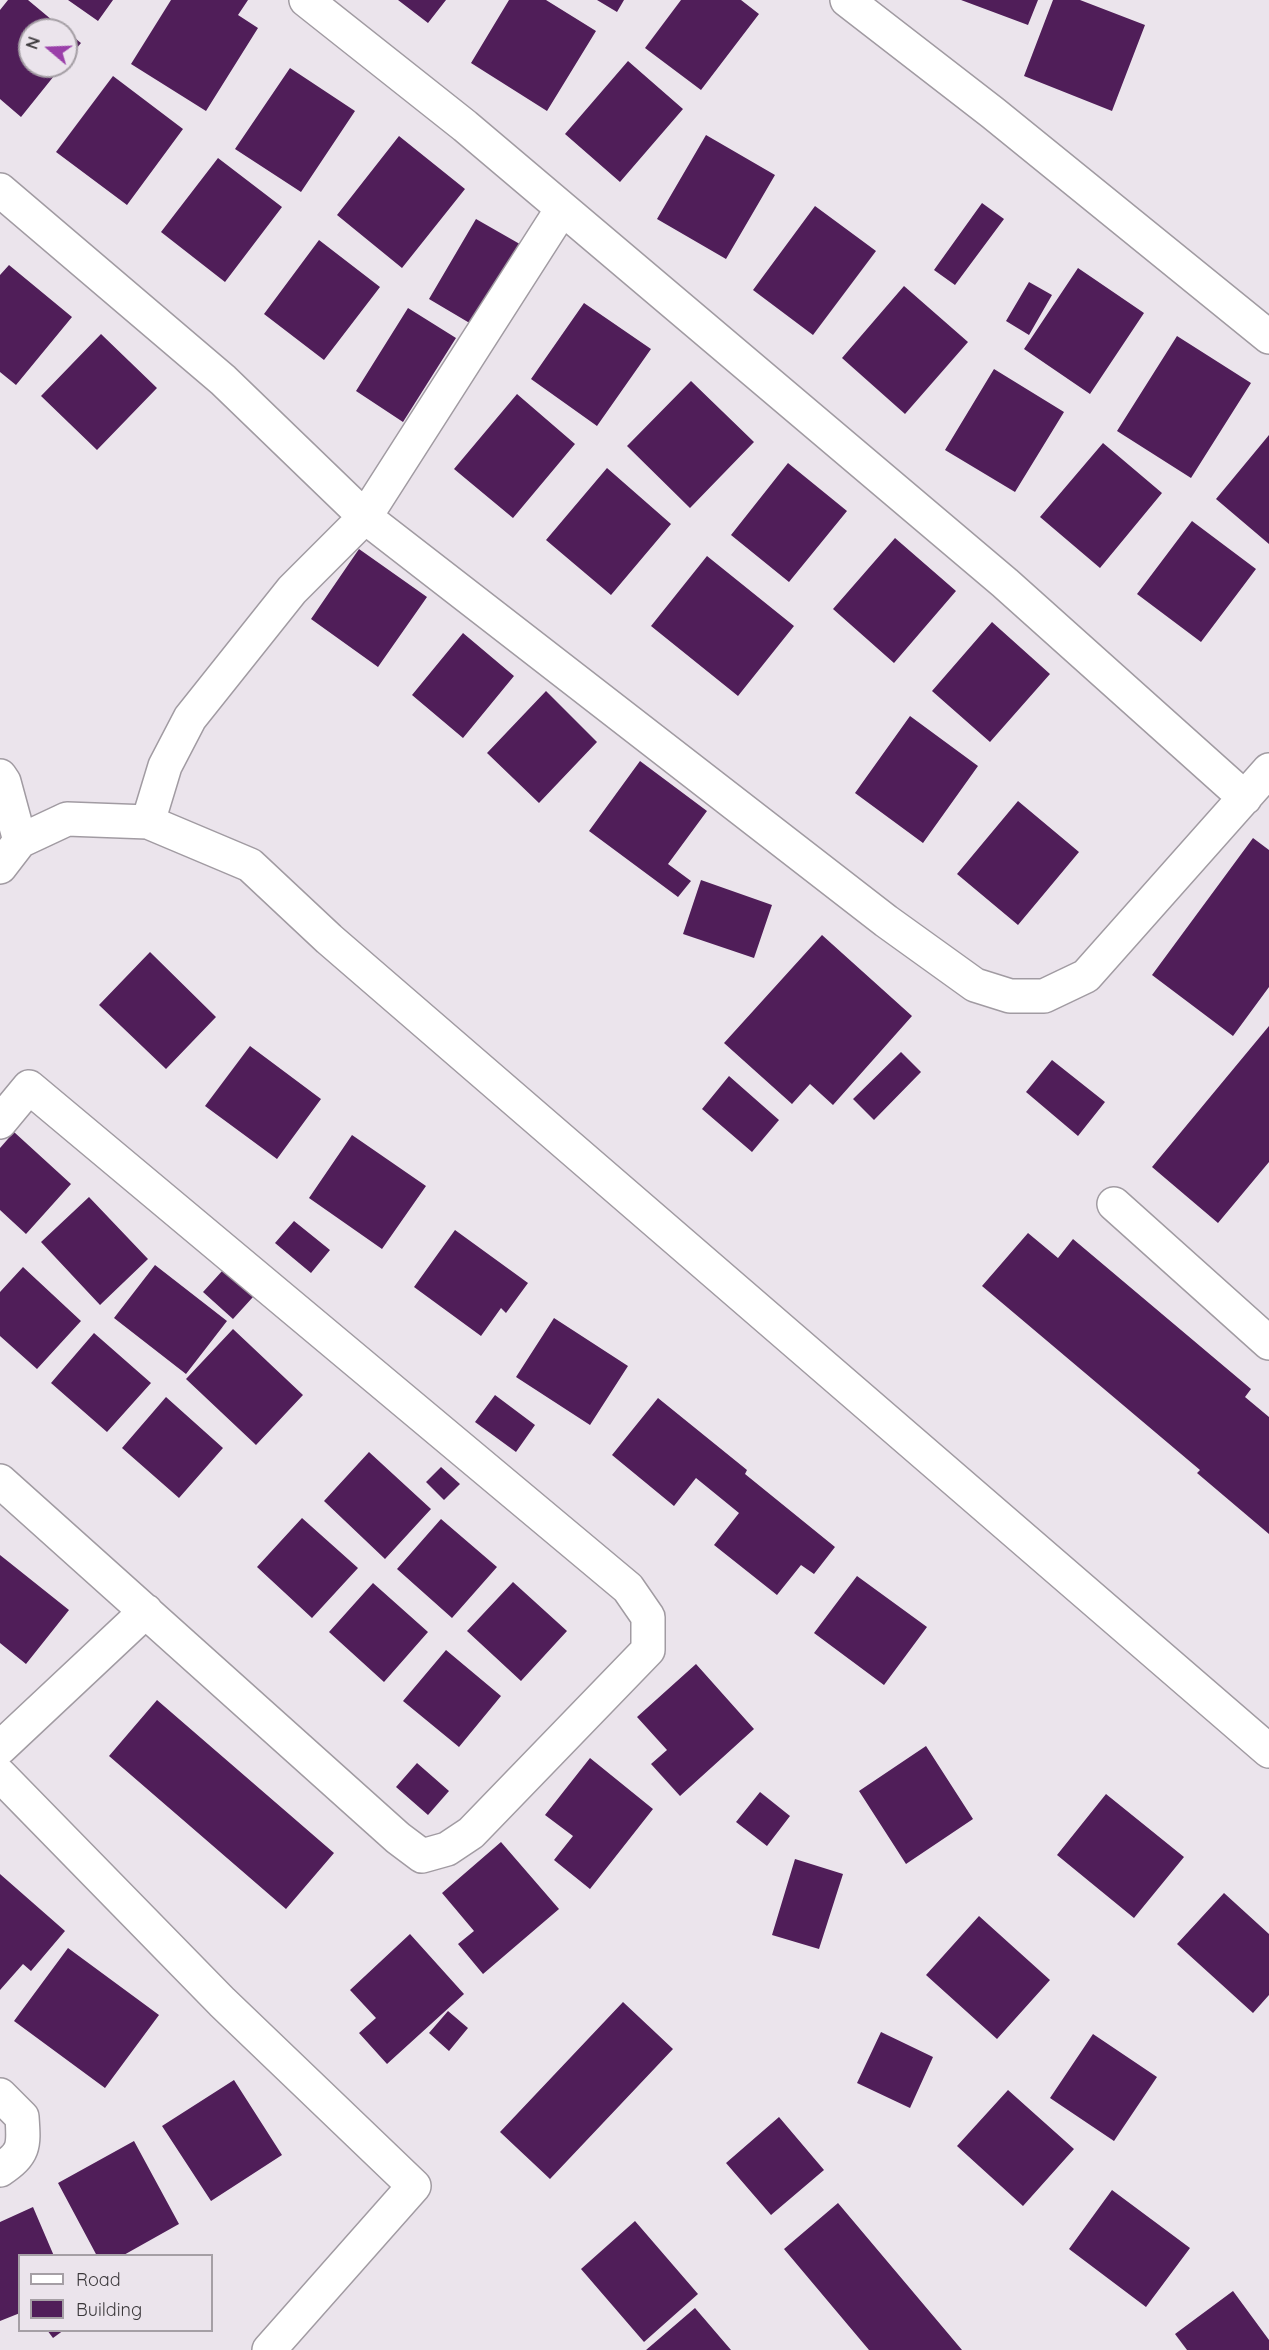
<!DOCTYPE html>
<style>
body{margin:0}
#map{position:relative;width:1269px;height:2350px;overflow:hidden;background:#ebe4ec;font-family:Quicksand,sans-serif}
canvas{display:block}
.legend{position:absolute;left:18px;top:2254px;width:195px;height:78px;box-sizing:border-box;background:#ebe4ec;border:2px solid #a59fa5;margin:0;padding:8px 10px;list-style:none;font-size:18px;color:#3b383b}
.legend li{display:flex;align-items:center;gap:12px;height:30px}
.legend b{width:30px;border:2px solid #a59fa5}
.north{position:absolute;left:18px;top:18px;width:60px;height:60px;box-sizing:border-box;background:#ebe4ec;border:2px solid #a59fa5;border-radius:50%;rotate:289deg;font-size:16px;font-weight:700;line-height:24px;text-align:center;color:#3b383b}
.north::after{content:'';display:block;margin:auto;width:21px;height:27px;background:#9a3fa9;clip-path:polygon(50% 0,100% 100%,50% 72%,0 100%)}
</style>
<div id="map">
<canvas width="1269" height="2350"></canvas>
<ul class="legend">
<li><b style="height:8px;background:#fff"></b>Road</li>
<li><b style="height:16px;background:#501e59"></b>Building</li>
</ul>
<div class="north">N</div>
</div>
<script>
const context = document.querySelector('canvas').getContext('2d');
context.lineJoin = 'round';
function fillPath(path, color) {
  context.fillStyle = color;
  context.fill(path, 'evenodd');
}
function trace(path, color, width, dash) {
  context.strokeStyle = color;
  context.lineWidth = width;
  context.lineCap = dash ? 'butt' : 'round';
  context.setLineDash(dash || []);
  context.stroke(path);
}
fillPath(new Path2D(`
 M 8,0 L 28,0 L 64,30 L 30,30 L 30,66 L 62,66 L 21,117 L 0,99 L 0,10 Z
 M 68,0 L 113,0 L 98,21 Z
 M 171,0 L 248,0 L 238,15 L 258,28 L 206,111 L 131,64 Z
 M 398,0 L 446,0 L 428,23 Z
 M 509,0 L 546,0 L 596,31 L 547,111 L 471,63 Z
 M 597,0 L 624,0 L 617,12 Z
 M 681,0 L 741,0 L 759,14 L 701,90 L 645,48 Z
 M 961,0 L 1038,0 L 1028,25 Z
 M 1053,0 L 1080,0 L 1145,25 L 1112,111 L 1024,76 Z
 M 66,31 L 81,43 L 66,61 Z
 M 628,61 L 683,109 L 620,182 L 565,134 Z
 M 290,68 L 355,111 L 301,192 L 235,149 Z
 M 113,76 L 183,129 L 127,205 L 56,152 Z
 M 706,135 L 775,175 L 726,259 L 657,219 Z
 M 399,136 L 465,189 L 402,268 L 337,215 Z
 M 218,158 L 282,207 L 225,282 L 161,232 Z
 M 982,203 L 1004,219 L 955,285 L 934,270 Z
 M 815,206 L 876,251 L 813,335 L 753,290 Z
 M 476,219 L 525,247 L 478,328 L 429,299 Z
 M 319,240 L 380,287 L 324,360 L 264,314 Z
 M 9,265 L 72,317 L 16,385 L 0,372 L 0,275 Z
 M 1078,268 L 1144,313 L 1090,394 L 1024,349 Z
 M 1029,282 L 1052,295 L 1029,335 L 1006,321 Z
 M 904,286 L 968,342 L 905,414 L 842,358 Z
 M 584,303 L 651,349 L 597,426 L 531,379 Z
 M 408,308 L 456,338 L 403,422 L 356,391 Z
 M 101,334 L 157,388 L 97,450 L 41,396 Z
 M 1177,336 L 1251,383 L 1191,478 L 1117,431 Z
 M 994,369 L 1064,412 L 1015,492 L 945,450 Z
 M 691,381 L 754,442 L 690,508 L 627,446 Z
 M 517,394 L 575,444 L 513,518 L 454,469 Z
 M 1269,435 L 1269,544 L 1216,499 Z
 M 1103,443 L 1162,493 L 1100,568 L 1040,517 Z
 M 788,463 L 847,511 L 789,582 L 731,535 Z
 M 607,468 L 671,524 L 611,595 L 546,540 Z
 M 1192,521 L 1256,569 L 1201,642 L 1137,594 Z
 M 895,538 L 956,591 L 894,663 L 833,609 Z
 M 359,549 L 427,597 L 378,667 L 311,619 Z
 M 707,556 L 794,626 L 738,696 L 651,626 Z
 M 992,622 L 1050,674 L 990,742 L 932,691 Z
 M 463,633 L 514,676 L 463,738 L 412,695 Z
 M 546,691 L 597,742 L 539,803 L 487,753 Z
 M 910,716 L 978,766 L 923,843 L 855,793 Z
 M 640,761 L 707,811 L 668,864 L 691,881 L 678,897 L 589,831 Z
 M 1018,801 L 1079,852 L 1018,925 L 957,874 Z
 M 1253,838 L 1269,850 L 1269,987 L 1233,1036 L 1152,975 Z
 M 701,880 L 772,905 L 754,958 L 683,934 Z
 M 822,935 L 912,1016 L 833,1105 L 810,1084 L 792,1104 L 724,1043 Z
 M 150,952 L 216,1017 L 166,1069 L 99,1005 Z
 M 1269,1026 L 1269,1162 L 1218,1223 L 1152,1167 Z
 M 250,1046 L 321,1099 L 277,1159 L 205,1106 Z
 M 901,1052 L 921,1072 L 874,1120 L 853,1099 Z
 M 1052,1060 L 1105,1102 L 1078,1136 L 1026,1092 Z
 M 729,1076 L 779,1120 L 752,1152 L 702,1109 Z
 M 14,1132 L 71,1184 L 26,1234 L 0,1210 L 0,1148 Z
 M 352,1135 L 426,1186 L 382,1249 L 309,1198 Z
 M 89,1197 L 148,1259 L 100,1305 L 41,1242 Z
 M 294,1221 L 330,1250 L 311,1273 L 275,1243 Z
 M 455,1230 L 528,1283 L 506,1313 L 501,1308 L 481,1336 L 414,1287 Z
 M 1028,1233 L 1058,1258 L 1073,1239 L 1251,1389 L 1245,1397 L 1269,1417 L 1269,1534 L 1197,1473 L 1200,1470 L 982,1286 Z
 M 155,1265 L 227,1321 L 186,1374 L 114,1318 Z
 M 23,1267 L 81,1321 L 37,1369 L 0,1336 L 0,1292 Z
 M 223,1270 L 253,1297 L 233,1319 L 203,1292 Z
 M 554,1318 L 628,1366 L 590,1425 L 516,1377 Z
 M 233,1329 L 303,1395 L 256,1445 L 186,1379 Z
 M 94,1333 L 151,1383 L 107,1432 L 51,1383 Z
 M 495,1395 L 535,1425 L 516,1452 L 475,1422 Z
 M 166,1397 L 223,1448 L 179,1498 L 122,1448 Z
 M 658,1398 L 747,1470 L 745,1474 L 835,1547 L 814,1574 L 801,1565 L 777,1595 L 714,1545 L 739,1513 L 696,1478 L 674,1506 L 612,1455 Z
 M 369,1452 L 431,1509 L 385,1559 L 324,1501 Z
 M 441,1467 L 460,1484 L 444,1500 L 426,1482 Z
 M 302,1518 L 358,1568 L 312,1618 L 257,1567 Z
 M 441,1519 L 497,1567 L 452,1618 L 397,1569 Z
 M 0,1555 L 69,1610 L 26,1664 L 0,1643 Z
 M 857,1576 L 927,1627 L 884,1685 L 814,1633 Z
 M 513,1582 L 567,1631 L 521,1681 L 467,1631 Z
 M 373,1583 L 428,1632 L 384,1682 L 329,1632 Z
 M 446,1650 L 501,1696 L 459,1747 L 403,1701 Z
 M 696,1664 L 754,1729 L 680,1796 L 651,1764 L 667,1750 L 637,1717 Z
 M 157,1700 L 334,1853 L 286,1909 L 109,1756 Z
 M 926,1746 L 973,1819 L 906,1864 L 859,1791 Z
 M 590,1758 L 653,1809 L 590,1889 L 554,1860 L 573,1836 L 545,1815 Z
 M 417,1763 L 449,1791 L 428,1815 L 396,1787 Z
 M 760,1792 L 790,1816 L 767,1846 L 736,1822 Z
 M 1106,1794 L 1184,1857 L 1134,1918 L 1057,1855 Z
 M 501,1842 L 559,1909 L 483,1974 L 458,1944 L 474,1931 L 442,1893 Z
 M 795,1859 L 843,1874 L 819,1949 L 772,1935 Z
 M 0,1874 L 65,1931 L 31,1971 L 23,1964 L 0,1990 Z
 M 1224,1893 L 1269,1934 L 1269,1995 L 1253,2013 L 1177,1944 Z
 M 979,1916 L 1050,1980 L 997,2039 L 926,1975 Z
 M 410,1934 L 464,1994 L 387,2064 L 359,2033 L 376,2018 L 350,1990 Z
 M 68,1948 L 159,2015 L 105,2088 L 14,2021 Z
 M 623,2002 L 673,2049 L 550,2179 L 500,2132 Z
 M 448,2011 L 468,2028 L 449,2051 L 429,2033 Z
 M 881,2032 L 933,2057 L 910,2108 L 857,2083 Z
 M 1093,2034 L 1157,2077 L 1114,2141 L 1050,2098 Z
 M 234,2080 L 282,2155 L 211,2201 L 162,2126 Z
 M 1008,2090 L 1074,2149 L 1023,2206 L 957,2146 Z
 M 779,2117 L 824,2170 L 771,2215 L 726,2163 Z
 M 134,2141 L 179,2224 L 122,2256 L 97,2256 L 58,2183 Z
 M 1112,2190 L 1190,2248 L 1146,2307 L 1069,2249 Z
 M 838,2203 L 962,2350 L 869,2350 L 784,2249 Z
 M 33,2207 L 54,2256 L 20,2256 L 20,2313 L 0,2321 L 0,2222 Z
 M 635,2221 L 698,2294 L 644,2342 L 581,2269 Z
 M 1233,2291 L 1269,2340 L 1269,2350 L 1187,2350 L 1175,2334 Z
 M 695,2308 L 731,2350 L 646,2350 Z
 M 47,2330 L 64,2330 L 53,2338 Z`), '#501e59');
const street = new Path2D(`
 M 306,0 L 465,126 L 1005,583 L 1245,798
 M 847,0 L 993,113 L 1269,337
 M 0,190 L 223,380 L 365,517 L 886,921 L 975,985 L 1010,996 L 1044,996 L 1086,976 L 1269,770
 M 148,822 L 165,766 L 190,718 L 292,590 L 365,517 L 562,209
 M 0,1122 L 29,1087 L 628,1588 L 648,1617 L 648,1650 L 471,1833 L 447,1849 L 422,1856 L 398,1838 L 0,1481
 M 1114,1204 L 1269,1343
 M 0,1748 L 146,1611
 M 0,1775 L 222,2002 L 414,2186 L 269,2350
 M 0,2095 L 22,2117 C 24,2146 25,2153 0,2170`);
const secondary = new Path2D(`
 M 0,776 L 4,782 L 20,841
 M 0,867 L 20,841 L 67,819 L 148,822 L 250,865 L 329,939 L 1269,1751`);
trace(street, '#a19ba2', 36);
trace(secondary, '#a19ba2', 36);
trace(street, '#fff', 33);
trace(secondary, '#fff', 33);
</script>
